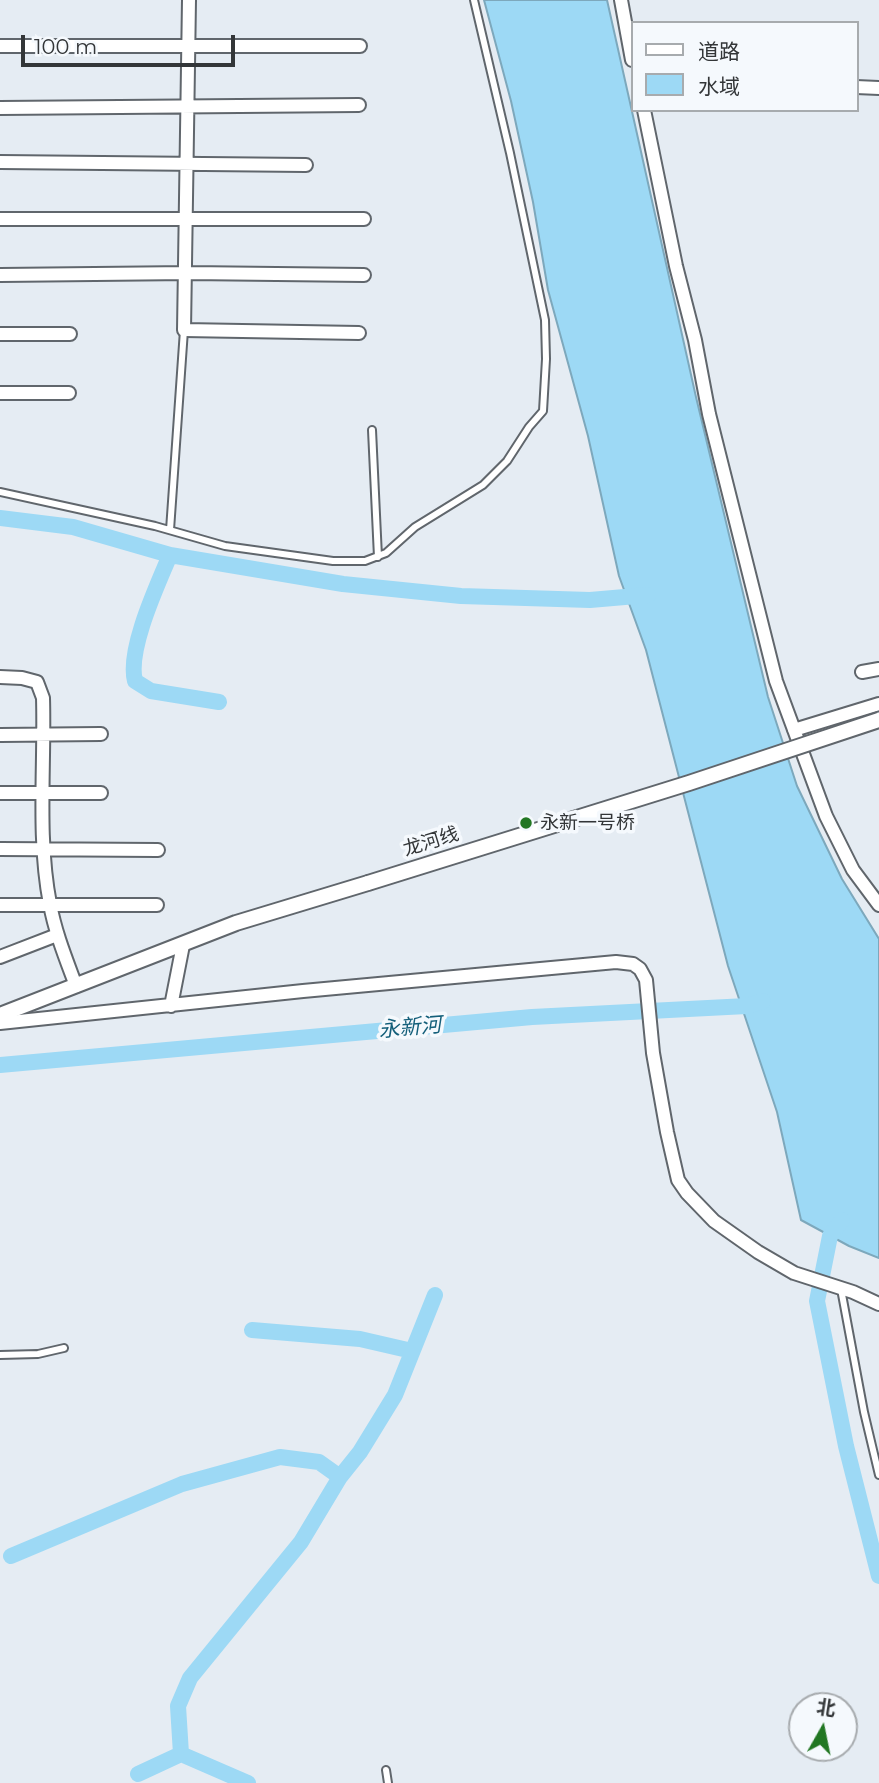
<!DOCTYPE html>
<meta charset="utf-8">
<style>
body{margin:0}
#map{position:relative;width:879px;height:1783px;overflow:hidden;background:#e5ecf3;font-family:Montserrat,"Noto Sans SC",sans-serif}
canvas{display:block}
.legend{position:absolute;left:631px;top:21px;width:228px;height:91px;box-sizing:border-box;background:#f5f9fd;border:2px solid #a7abae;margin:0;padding:9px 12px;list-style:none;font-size:21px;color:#333638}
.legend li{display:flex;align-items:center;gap:14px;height:35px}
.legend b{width:35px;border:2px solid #a7abae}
.north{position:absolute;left:788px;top:1692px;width:70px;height:70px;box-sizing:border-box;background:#f5f9fd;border:2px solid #a7abae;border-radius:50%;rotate:9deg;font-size:19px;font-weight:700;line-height:28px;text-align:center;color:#333638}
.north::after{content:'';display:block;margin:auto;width:24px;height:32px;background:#227723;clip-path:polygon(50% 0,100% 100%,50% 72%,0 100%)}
.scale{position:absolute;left:21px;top:35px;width:214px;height:32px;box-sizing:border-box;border:4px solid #333638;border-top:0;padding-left:9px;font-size:21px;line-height:24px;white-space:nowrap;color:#333638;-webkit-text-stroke:5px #f5f9fd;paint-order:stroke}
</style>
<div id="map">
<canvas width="879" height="1783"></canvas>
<ul class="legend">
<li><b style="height:9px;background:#fff"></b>道路</li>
<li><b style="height:19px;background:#9dd9f5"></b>水域</li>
</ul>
<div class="north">北</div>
<div class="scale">100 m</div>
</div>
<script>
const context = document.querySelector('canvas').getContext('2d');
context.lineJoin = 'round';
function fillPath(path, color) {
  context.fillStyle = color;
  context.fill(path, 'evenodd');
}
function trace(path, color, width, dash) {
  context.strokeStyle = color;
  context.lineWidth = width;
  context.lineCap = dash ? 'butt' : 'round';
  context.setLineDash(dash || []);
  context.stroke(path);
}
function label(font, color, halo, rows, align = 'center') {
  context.font = font + ' Montserrat,"Noto Sans SC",sans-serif';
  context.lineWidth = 7;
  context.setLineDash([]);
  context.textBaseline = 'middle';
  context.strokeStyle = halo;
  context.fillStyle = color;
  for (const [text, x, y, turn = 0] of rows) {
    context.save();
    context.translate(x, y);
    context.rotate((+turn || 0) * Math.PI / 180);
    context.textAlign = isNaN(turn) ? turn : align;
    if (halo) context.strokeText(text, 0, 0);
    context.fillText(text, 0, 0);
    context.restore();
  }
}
const water = new Path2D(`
 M 484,0 L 607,0 L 696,397 L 768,697 L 797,786 L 842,879 L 879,939 L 879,1258 L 849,1246 L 801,1220 L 777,1112 L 728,966 L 646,650 L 619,576 L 588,436 L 548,290 L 533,202 L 511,101 Z`);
fillPath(water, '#9dd9f5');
trace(water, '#7da8bc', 2);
trace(new Path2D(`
 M 0,518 L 73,527 L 170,555 L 343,584 L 461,596 L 590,600 L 648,595
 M 170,555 C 157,586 127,650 135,681 L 151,691 L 219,702
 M 0,1065 L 532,1017 L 747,1006 L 763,1001
 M 842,1220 L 830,1236 L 817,1301 L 846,1446 L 879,1576
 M 252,1330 L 360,1339 L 412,1351
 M 11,1556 L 182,1484 L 280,1457 L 319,1462 L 340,1477
 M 181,1754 L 178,1706 L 190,1678 L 301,1542 L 340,1477 L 360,1452 L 395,1395 L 435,1295
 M 138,1774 L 181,1754 L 248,1783`), '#9dd9f5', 16);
const service = new Path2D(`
 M 372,430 L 378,557
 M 0,492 L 155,526 L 225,546 L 333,561 L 365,561 L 386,553 L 415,527 L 483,485 L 507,461 L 529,427 L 543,411 L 546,359 L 545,320 L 510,153 L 474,0
 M 170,530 L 184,330
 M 841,1289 L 864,1412 L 879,1475
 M 0,1355 L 38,1354 L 64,1348
 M 386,1770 L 388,1783`);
const minor = new Path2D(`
 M 189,0 L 184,330 L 359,333
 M 621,0 L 632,60
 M 0,46 L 360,46
 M 856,87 L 879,88
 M 0,108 L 359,105
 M 644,110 L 676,266 L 695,340 L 709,414 L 776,681 L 826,816 L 853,870 L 879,905
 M 0,162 L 306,165
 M 0,219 L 364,219
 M 0,275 L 189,273 L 364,275
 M 0,334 L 70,334
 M 0,393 L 69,393
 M 862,672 L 879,669
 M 0,677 L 22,678 L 37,682 L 43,698 C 45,766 37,837 50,904 C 55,932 66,959 76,986
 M 794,730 L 879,704
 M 0,735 L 101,734
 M 0,793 L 101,793
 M 0,849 L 158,850
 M 0,905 L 157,905
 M 0,957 L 57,935
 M 171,1006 L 183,945
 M 0,1023 L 303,991 L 616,962 L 633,964 L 640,969 L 646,980 L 653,1053 L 667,1132 L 678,1180 L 687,1193 L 714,1221 L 758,1252 L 794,1273 L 853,1292 L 879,1304`);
const tertiary = new Path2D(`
 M 0,1015 L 236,923 L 368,883`);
trace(service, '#60666c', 10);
trace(minor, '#60666c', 16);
trace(tertiary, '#60666c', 18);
trace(service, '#fff', 6);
trace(minor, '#fff', 12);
trace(tertiary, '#fff', 14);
const tertiaryBridge = new Path2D(`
 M 368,883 L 689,783 L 879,720`);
trace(tertiaryBridge, '#60666c', 18, []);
trace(tertiaryBridge, '#fff', 14);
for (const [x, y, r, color] of [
 [526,823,7,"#227723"]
]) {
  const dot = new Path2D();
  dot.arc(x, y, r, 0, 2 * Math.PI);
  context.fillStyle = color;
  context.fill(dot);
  trace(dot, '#f5f9fd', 2.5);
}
label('19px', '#333638', '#f5f9fd', [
 ["永新一号桥",540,823]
], 'left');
label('19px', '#333638', '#f5f9fd', [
 ["龙河线",431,842,-17]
]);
label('italic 21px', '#145f7a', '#f5f9fd', [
 ["永新河",410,1028,-5]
]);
</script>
